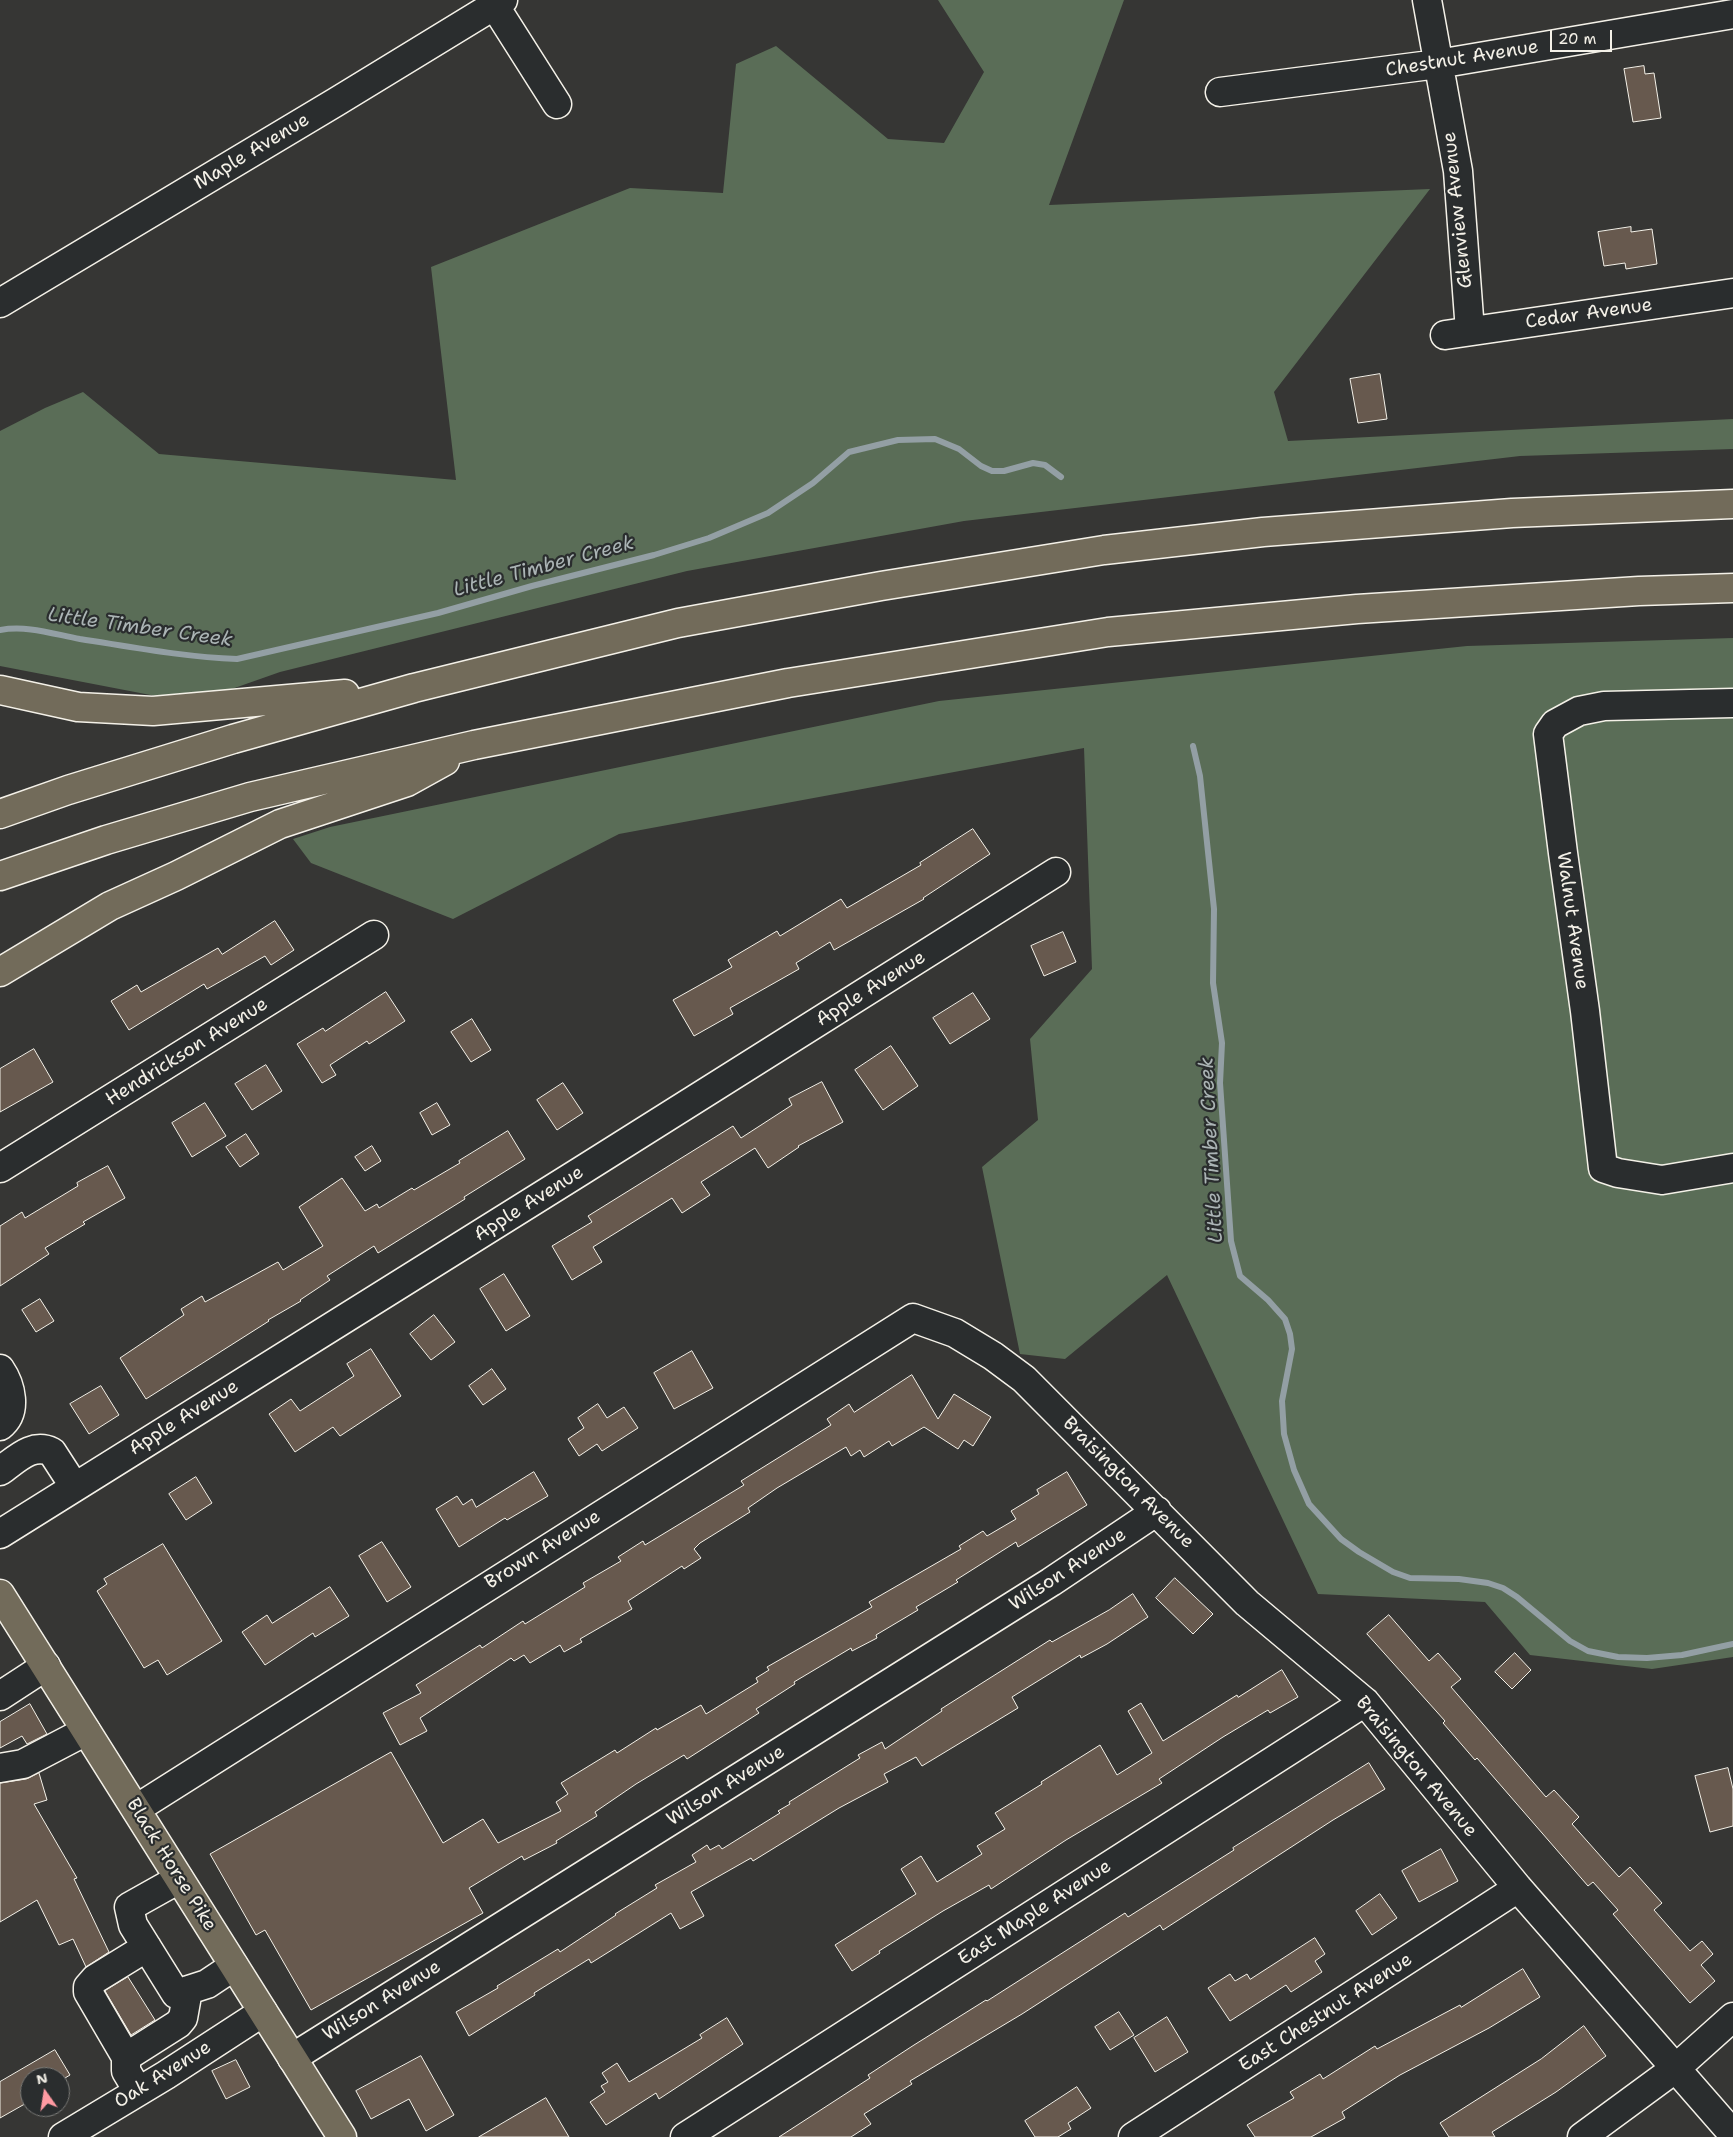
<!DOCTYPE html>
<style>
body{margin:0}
#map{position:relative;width:1733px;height:2137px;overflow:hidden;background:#363634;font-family:"Shantell Sans",sans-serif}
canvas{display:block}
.north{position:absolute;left:20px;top:2067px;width:50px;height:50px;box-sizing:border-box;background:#2a2d2e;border:1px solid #7b7b78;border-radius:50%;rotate:347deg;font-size:14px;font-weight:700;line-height:20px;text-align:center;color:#f4f1e8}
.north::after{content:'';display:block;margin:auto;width:18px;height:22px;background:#ff9aa2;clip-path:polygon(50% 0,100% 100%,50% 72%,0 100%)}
.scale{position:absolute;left:1550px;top:30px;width:62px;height:22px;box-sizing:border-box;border:2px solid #f4f1e8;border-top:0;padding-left:6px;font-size:15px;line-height:18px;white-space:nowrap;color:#f4f1e8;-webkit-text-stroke:4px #2a2d2e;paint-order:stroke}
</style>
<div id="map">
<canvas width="1733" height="2137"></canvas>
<div class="north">N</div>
<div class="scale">20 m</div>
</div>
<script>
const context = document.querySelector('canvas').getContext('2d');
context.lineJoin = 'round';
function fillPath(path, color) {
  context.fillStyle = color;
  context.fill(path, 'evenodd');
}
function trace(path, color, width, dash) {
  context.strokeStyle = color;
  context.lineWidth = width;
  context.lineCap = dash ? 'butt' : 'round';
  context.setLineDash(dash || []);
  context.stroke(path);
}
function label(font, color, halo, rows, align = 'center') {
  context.font = font + ' "Shantell Sans",sans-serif';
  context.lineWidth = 4.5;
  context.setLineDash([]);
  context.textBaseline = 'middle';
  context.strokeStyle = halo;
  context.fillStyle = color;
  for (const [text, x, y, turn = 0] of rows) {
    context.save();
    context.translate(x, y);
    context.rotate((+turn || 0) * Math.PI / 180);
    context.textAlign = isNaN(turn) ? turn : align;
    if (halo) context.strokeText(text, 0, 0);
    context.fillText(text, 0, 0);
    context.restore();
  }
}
fillPath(new Path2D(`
 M 938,0 L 1124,0 L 1049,205 L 1430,189 L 1274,392 L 1288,441 L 1733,419 L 1733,449 L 1520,456 L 964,521 L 687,571 L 280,672 L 192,703 L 0,666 L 0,431 L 45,408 L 83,392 L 159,454 L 456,480 L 431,267 L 630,188 L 723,193 L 736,64 L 776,46 L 888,139 L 944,143 L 984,72 Z
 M 1733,638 L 1733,1657 L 1652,1669 L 1530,1655 L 1485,1602 L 1318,1594 L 1167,1275 L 1065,1359 L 1020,1354 L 982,1167 L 1038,1120 L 1030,1039 L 1092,969 L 1084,748 L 619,834 L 453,919 L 311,863 L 293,839 L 330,827 L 939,701 L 1467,646 Z`), '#5a6d57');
trace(new Path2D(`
 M 0,630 C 27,625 53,634 80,639 C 132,647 184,657 237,659 L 438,613 L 532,586 L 654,555 L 709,538 L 768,513 L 813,483 L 849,452 L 898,440 L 935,439 L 959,449 L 981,466 L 992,471 L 1004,471 L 1033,463 L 1045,465 L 1061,477
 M 1193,746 L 1200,776 L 1214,909 L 1213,983 L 1222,1043 L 1220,1083 L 1231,1241 L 1240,1276 L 1268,1300 L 1285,1319 L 1290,1334 L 1292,1349 L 1282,1401 L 1284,1434 L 1294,1470 L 1309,1504 L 1341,1539 L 1359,1552 L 1393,1572 L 1410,1578 L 1459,1579 L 1488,1583 L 1503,1588 L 1517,1597 L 1570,1641 L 1588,1651 L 1618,1657 L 1647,1658 L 1682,1655 L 1733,1644`), '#939fa4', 6);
const building = new Path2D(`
 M 1644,66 L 1645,74 L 1654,73 L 1661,118 L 1633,122 L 1624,69 Z
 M 1631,227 L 1631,232 L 1652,229 L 1657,264 L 1626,269 L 1625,263 L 1604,266 L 1598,232 Z
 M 1380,374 L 1387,419 L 1358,423 L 1350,379 Z
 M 973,829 L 990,854 L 923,898 L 924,899 L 834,950 L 830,942 L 796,963 L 799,969 L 730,1008 L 733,1014 L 694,1036 L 673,1000 L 732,967 L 728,960 L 777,931 L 780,936 L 841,899 L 847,908 L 921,865 L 920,863 Z
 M 275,921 L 294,950 L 271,965 L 265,956 L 207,989 L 204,984 L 129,1030 L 111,1001 L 137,985 L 141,992 L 218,948 L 222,954 Z
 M 1063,932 L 1076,962 L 1044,976 L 1031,946 Z
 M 386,992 L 405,1021 L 369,1044 L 367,1041 L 330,1065 L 336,1075 L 322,1083 L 297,1044 L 323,1028 L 325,1031 Z
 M 973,993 L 990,1019 L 950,1044 L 933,1018 Z
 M 472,1019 L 491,1050 L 471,1062 L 451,1032 Z
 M 891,1046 L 918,1086 L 883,1110 L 855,1070 Z
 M 34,1049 L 53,1082 L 0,1112 L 0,1069 Z
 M 266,1065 L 282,1091 L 252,1110 L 235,1084 Z
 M 822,1082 L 843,1122 L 798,1146 L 799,1147 L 768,1168 L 755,1148 L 701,1182 L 710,1195 L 682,1213 L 672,1198 L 593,1247 L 602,1262 L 572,1280 L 552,1246 L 592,1222 L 588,1216 L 733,1126 L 741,1138 L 792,1105 L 789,1099 Z
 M 563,1083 L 583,1113 L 557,1130 L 537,1100 Z
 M 205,1103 L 226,1136 L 192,1157 L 172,1123 Z
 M 437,1103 L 450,1125 L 432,1135 L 420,1113 Z
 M 508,1131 L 525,1159 L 464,1197 L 465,1199 L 378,1253 L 374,1246 L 327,1276 L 330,1280 L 300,1300 L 301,1301 L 268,1320 L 269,1321 L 146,1399 L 120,1358 L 184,1315 L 181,1309 L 202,1296 L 205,1302 L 278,1262 L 283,1270 L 323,1246 L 299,1207 L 342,1178 L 365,1211 L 377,1204 L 379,1208 L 412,1188 L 414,1190 L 460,1163 L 459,1161 Z
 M 246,1134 L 259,1154 L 240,1167 L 226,1147 Z
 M 372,1146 L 381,1161 L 365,1171 L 355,1157 Z
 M 108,1166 L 125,1198 L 83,1222 L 85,1224 L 45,1248 L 49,1254 L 0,1286 L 0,1226 L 22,1212 L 25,1218 L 78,1186 L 77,1183 Z
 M 504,1274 L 530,1316 L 506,1331 L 480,1289 Z
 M 40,1299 L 54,1321 L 36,1332 L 22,1310 Z
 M 434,1315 L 455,1342 L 431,1360 L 410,1334 Z
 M 371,1349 L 401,1396 L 340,1436 L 333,1427 L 295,1452 L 269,1414 L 291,1399 L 300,1411 L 354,1376 L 347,1364 Z
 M 692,1351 L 713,1388 L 674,1409 L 654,1373 Z
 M 492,1369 L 506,1389 L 483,1405 L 469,1386 Z
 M 912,1375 L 938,1419 L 954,1394 L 991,1417 L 973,1446 L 964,1440 L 958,1449 L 924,1427 L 892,1446 L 889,1441 L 864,1457 L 860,1450 L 851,1456 L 846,1447 L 777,1488 L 748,1508 L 750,1512 L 700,1543 L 694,1549 L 701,1558 L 684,1569 L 682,1566 L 628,1601 L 632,1609 L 580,1639 L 582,1642 L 564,1652 L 560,1645 L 530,1663 L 524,1655 L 514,1661 L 511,1658 L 420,1718 L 427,1731 L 400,1745 L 383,1713 L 421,1693 L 416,1685 L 480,1645 L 482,1648 L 523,1621 L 525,1624 L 585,1587 L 583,1583 L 621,1561 L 618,1557 L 643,1541 L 645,1545 L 744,1485 L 741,1481 L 831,1425 L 827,1419 L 849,1404 L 854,1412 Z
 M 101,1386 L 119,1415 L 89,1434 L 70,1404 Z
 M 598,1404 L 607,1418 L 624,1407 L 638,1428 L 602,1451 L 597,1444 L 579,1456 L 568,1439 L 584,1428 L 578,1418 Z
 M 534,1472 L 548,1496 L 507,1520 L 505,1518 L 459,1547 L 436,1509 L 457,1496 L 463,1505 L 472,1499 L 476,1507 Z
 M 1067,1472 L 1087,1505 L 1018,1547 L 1016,1542 L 956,1580 L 958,1582 L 916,1607 L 918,1610 L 876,1635 L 877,1638 L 852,1651 L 851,1648 L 794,1682 L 795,1684 L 756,1709 L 759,1713 L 687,1759 L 684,1755 L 636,1784 L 595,1812 L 597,1816 L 556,1841 L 557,1843 L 524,1860 L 522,1856 L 469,1888 L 483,1913 L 311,2010 L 265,1930 L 256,1935 L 210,1854 L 391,1752 L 443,1843 L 483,1819 L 498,1843 L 561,1811 L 556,1802 L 568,1794 L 561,1783 L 615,1750 L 617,1753 L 656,1728 L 657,1730 L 701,1705 L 706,1714 L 758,1682 L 756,1678 L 769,1670 L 767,1667 L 872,1607 L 869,1602 L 961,1549 L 959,1546 L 983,1531 L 987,1536 L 1016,1519 L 1011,1511 L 1039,1494 L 1037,1490 Z
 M 196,1477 L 212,1503 L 186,1520 L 169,1494 Z
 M 382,1542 L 411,1587 L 387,1602 L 359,1556 Z
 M 163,1544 L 222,1641 L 167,1675 L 158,1660 L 144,1668 L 97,1591 L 107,1584 L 104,1579 Z
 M 1175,1578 L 1213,1614 L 1193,1634 L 1156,1598 Z
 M 330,1587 L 349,1616 L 315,1637 L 313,1633 L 265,1665 L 242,1632 L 267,1615 L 272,1623 Z
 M 1133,1594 L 1148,1617 L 1107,1644 L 1081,1658 L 1080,1655 L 1012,1697 L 1018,1708 L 922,1766 L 916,1757 L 884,1774 L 888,1782 L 839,1808 L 753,1861 L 751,1858 L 691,1892 L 704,1916 L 680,1929 L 671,1913 L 591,1963 L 589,1959 L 534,1993 L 535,1995 L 469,2036 L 456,2012 L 498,1988 L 497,1986 L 558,1949 L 560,1952 L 616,1915 L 615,1914 L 657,1888 L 655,1885 L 696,1862 L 692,1855 L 707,1845 L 710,1850 L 719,1845 L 722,1849 L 780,1813 L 778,1811 L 790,1804 L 789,1802 L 860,1758 L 858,1755 L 882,1742 L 885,1749 L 942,1711 L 941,1709 L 1050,1640 L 1052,1642 L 1109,1610 Z
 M 1389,1615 L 1429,1661 L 1438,1653 L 1461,1679 L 1451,1687 L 1546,1797 L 1554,1790 L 1579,1817 L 1572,1824 L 1619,1877 L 1630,1867 L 1662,1903 L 1654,1910 L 1690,1951 L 1702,1941 L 1713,1954 L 1701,1965 L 1715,1981 L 1690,2003 L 1613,1914 L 1618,1910 L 1593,1882 L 1588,1886 L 1477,1758 L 1475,1760 L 1443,1723 L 1445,1721 L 1367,1634 Z
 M 1515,1653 L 1531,1670 L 1512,1689 L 1495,1672 Z
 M 1282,1670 L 1298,1697 L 1270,1713 L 1268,1710 L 1223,1737 L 1159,1779 L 1162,1783 L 1066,1840 L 991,1889 L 989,1885 L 943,1911 L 879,1951 L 880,1953 L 852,1971 L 835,1945 L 916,1894 L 901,1869 L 921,1856 L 937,1882 L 982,1854 L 977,1846 L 1005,1829 L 995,1813 L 1042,1784 L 1041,1782 L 1100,1745 L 1117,1775 L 1152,1753 L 1128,1711 L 1141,1703 L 1163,1741 L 1237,1695 L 1238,1697 Z
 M 30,1704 L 47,1734 L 27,1744 L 22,1736 L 0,1748 L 0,1722 Z
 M 1369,1763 L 1385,1789 L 1333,1820 L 1163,1930 L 1160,1925 L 1022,2014 L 910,2081 L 912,2084 L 864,2114 L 871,2124 L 851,2137 L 779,2137 L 870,2078 L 868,2075 L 914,2045 L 986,2000 L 987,2001 L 1125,1913 L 1128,1917 L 1234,1850 L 1233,1848 Z
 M 1728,1768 L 1733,1789 L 1733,1826 L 1710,1832 L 1695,1776 Z
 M 39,1773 L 47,1800 L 34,1804 L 77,1878 L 74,1879 L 109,1952 L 86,1967 L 73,1939 L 59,1945 L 37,1900 L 0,1922 L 0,1783 L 26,1779 Z
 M 1441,1849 L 1458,1881 L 1419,1902 L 1402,1871 Z
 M 1380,1894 L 1397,1918 L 1372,1935 L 1356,1911 Z
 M 1315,1938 L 1325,1954 L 1315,1961 L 1322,1972 L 1291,1992 L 1286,1985 L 1230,2021 L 1208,1988 L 1230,1974 L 1235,1981 L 1247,1974 L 1250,1979 Z
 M 1523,1969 L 1540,1997 L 1489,2028 L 1400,2075 L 1342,2112 L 1345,2118 L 1311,2137 L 1255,2137 L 1247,2125 L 1294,2098 L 1290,2092 L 1320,2074 L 1323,2079 L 1375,2046 L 1377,2049 L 1460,2005 L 1461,2007 Z
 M 128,1977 L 155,2020 L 131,2035 L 105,1991 Z
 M 1119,2012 L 1134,2035 L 1110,2050 L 1095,2027 Z
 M 1167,2017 L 1188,2052 L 1155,2072 L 1134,2038 Z
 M 727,2018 L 743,2044 L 659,2099 L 656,2093 L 606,2125 L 590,2102 L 605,2092 L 601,2086 L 608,2082 L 602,2073 L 617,2063 L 629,2082 L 702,2038 L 700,2035 Z
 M 1584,2026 L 1606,2056 L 1556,2092 L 1492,2132 L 1495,2137 L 1449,2137 L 1440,2123 L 1541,2059 Z
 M 55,2050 L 70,2075 L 60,2081 L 60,2077 L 30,2077 L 30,2101 L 0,2118 L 0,2082 Z
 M 421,2056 L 454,2115 L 426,2131 L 409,2099 L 371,2119 L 356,2091 Z
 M 236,2060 L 250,2087 L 226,2099 L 212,2071 Z
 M 1077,2087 L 1091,2108 L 1068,2123 L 1071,2129 L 1058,2137 L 1035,2137 L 1025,2121 Z
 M 546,2098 L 569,2137 L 479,2137 Z`);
fillPath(building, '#67594e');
trace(building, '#f4f1e8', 1);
const minor = new Path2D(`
 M 491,0 L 557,104
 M 1427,0 L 1458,171 L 1470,331
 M 1220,92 L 1438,64 L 1733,14
 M 0,303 L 336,102 L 503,0
 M 1445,335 L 1733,293
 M 1733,703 L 1604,706 L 1579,711 L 1555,724 L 1548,734 L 1563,853 L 1585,1011 L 1603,1168 L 1618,1173 L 1662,1180 L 1733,1168
 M 0,1168 L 374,935
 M 0,1369 C 11,1385 18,1412 0,1426
 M 0,1471 C 16,1460 32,1442 52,1452 L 74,1486
 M 0,1534 L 581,1171 L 1056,872
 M 0,1696 L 46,1666
 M 0,1768 L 23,1764 L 86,1731
 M 136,1809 L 913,1318 L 955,1333 L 993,1356 L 1024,1379 L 1247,1603 L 1365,1702 L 1518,1888 L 1733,2134
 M 179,1879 L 129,1907 L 133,1925 L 176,1994 L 207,1984 L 234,1966
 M 126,2057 L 178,2024 L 183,2018 L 188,1990
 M 292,2058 L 1051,1582 L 1157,1511
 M 138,2091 L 126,2071 L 126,2057 L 88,1992 L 88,1987 L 95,1979 L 147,1947
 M 63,2137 L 166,2075 L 263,2012
 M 685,2137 L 1365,1702
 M 1133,2137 L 1518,1888
 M 1582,2137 L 1676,2068 L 1733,2017`);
const major = new Path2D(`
 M 0,1594 L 342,2137`);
const highway = new Path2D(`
 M 0,690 L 78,707 L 153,711 L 345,694
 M 0,814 L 68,790 L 233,739 L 414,688 L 678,623 L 881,586 L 1104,550 L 1263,532 L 1512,513 L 1733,504
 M 0,876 L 106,840 L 250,797 L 474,745 L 788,683 L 1108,632 L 1357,609 L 1639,591 L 1733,588
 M 0,972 L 110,906 L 176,876 L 280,824 L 407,782 L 445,761`);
trace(minor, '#f4f1e8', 31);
trace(major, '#f4f1e8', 31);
trace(highway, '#f4f1e8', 31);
trace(minor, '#2a2d2e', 28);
trace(major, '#726b5a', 28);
trace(highway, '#726b5a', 28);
label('19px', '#f4f1e8', '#2a2d2e', [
 ["Chestnut Avenue",1462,59,-9],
 ["Maple Avenue",252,152,-31],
 ["Glenview Avenue",1458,210,-96],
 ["Cedar Avenue",1589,314,-8],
 ["Walnut Avenue",1572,921,82],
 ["Apple Avenue",871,989,-32],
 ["Hendrickson Avenue",187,1052,-32],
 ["Apple Avenue",529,1204,-32],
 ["Apple Avenue",184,1418,-32],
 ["Braisington Avenue",1128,1483,45],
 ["Brown Avenue",543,1550,-32],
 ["Wilson Avenue",1068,1570,-33],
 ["Braisington Avenue",1416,1767,50],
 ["Wilson Avenue",726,1786,-32],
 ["Black Horse Pike",171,1865,58],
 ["East Maple Avenue",1035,1913,-33],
 ["Wilson Avenue",382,2001,-32],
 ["East Chestnut Avenue",1326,2013,-33],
 ["Oak Avenue",163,2075,-32]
]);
label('italic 20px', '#abb4b5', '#2a2d2e', [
 ["Little Timber Creek",544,567,-15],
 ["Little Timber Creek",140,628,8],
 ["Little Timber Creek",1212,1150,-93]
]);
</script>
